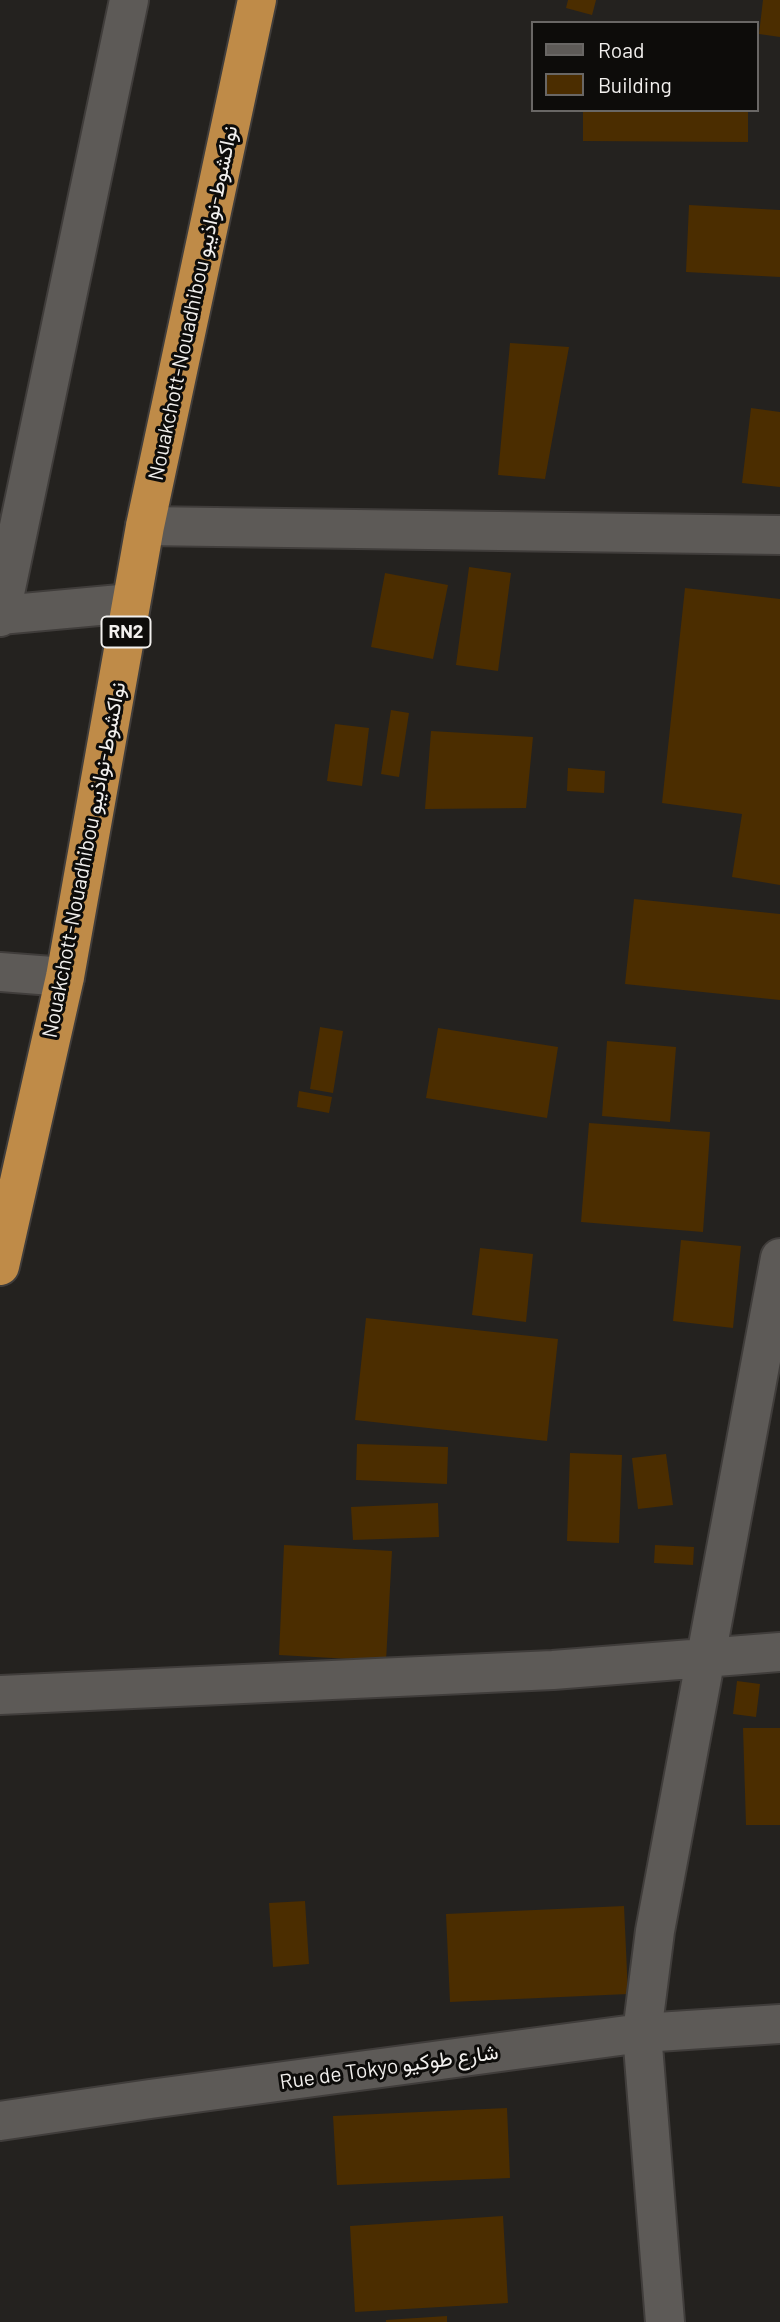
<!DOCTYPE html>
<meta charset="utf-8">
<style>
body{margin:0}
#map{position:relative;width:780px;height:2322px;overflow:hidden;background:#24221f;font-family:Barlow,sans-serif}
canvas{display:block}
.legend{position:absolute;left:531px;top:21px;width:228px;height:91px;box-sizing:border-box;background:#0d0c0a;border:2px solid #696765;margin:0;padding:9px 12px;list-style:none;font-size:21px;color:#f2f0ee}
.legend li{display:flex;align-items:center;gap:14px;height:35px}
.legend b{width:35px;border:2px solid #696765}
</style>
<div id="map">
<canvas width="780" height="2322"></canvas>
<ul class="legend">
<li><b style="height:9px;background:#5d5a57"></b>Road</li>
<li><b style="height:19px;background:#4b2d00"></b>Building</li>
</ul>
</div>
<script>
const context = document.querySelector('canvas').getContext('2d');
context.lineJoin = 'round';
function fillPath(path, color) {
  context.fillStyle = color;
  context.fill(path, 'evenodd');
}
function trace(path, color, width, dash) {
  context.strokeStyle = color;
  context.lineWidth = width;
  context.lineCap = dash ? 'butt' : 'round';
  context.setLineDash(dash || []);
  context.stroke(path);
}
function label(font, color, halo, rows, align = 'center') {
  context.font = font + ' Barlow,Vazirmatn,sans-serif';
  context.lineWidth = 6;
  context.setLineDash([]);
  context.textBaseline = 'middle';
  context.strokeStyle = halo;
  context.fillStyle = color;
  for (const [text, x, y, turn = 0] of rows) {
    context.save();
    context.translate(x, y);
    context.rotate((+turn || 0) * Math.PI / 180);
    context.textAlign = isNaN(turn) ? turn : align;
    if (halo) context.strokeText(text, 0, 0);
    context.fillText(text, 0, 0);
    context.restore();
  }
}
fillPath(new Path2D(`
 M 568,0 L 596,0 L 592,15 L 566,8 Z
 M 763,0 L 780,0 L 780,37 L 759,34 Z
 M 583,110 L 748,110 L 748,142 L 583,141 Z
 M 689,205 L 780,210 L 780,277 L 686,272 Z
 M 510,343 L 569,347 L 545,479 L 498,475 Z
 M 751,408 L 780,412 L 780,487 L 742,483 Z
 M 469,567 L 511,573 L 498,671 L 456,665 Z
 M 385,573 L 448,585 L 433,659 L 371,647 Z
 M 685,588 L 780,599 L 780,885 L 732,877 L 742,814 L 662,803 Z
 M 391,710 L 409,713 L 399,777 L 381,774 Z
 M 335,724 L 369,728 L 362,786 L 327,781 Z
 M 431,731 L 533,737 L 526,808 L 425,809 Z
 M 568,768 L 605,771 L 604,793 L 567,791 Z
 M 634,899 L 780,914 L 780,1000 L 625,984 Z
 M 320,1027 L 343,1031 L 333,1093 L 310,1089 Z
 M 438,1028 L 558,1047 L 547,1118 L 426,1098 Z
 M 607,1041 L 676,1047 L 670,1122 L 602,1116 Z
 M 299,1091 L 332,1097 L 329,1113 L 297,1107 Z
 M 589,1123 L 710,1132 L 703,1232 L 581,1222 Z
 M 681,1240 L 741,1246 L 733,1328 L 673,1321 Z
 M 480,1248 L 533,1254 L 526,1322 L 472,1315 Z
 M 366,1318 L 558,1339 L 547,1441 L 355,1420 Z
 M 357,1444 L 448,1447 L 447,1484 L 356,1480 Z
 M 570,1453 L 622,1455 L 619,1543 L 567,1541 Z
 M 666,1454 L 673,1505 L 638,1509 L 632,1458 Z
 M 438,1503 L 439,1537 L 353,1540 L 351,1507 Z
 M 284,1545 L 392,1551 L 386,1661 L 279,1655 Z
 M 655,1545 L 694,1547 L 693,1565 L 654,1563 Z
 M 737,1681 L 760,1684 L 756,1717 L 733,1714 Z
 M 743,1728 L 780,1728 L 780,1825 L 746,1825 Z
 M 305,1901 L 309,1964 L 273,1967 L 269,1903 Z
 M 624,1906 L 628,1994 L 450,2002 L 446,1914 Z
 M 507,2108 L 510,2178 L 337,2185 L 333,2116 Z
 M 503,2216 L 508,2303 L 355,2312 L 350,2226 Z
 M 447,2316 L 447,2322 L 386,2322 L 386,2320 Z`), '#4b2d00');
const minor = new Path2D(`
 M 145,526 L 780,535
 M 0,615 L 131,603
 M 0,617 L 129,0
 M 0,972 L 65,977
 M 0,1695 L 553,1670 L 780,1652
 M 0,2121 L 150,2099 L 642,2033 L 780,2024
 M 665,2322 L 642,2033 L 655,1931 L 780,1258`);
const highway = new Path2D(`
 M 0,1266 L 65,977 L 145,526 L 257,0`);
trace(minor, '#403d3b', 42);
trace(highway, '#403d3b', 42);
trace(minor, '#5d5a57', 38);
trace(highway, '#bf8b48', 38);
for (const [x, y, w] of [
 [126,632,49]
]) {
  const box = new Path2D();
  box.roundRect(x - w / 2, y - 15.5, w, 31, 5);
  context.fillStyle = '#0d0c0a';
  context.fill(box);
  trace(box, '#f2f0ee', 2);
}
label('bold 19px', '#f2f0ee', null, [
 ["RN2",126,632]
]);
label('21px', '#f2f0ee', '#0d0c0a', [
 ["Nouakchott-Nouadhibou نواكشوط-نواذيبو",193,303,-78],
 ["Nouakchott-Nouadhibou نواكشوط-نواذيبو",84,860,-79],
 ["Rue de Tokyo شارع طوكيو",389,2067,-8]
]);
</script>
